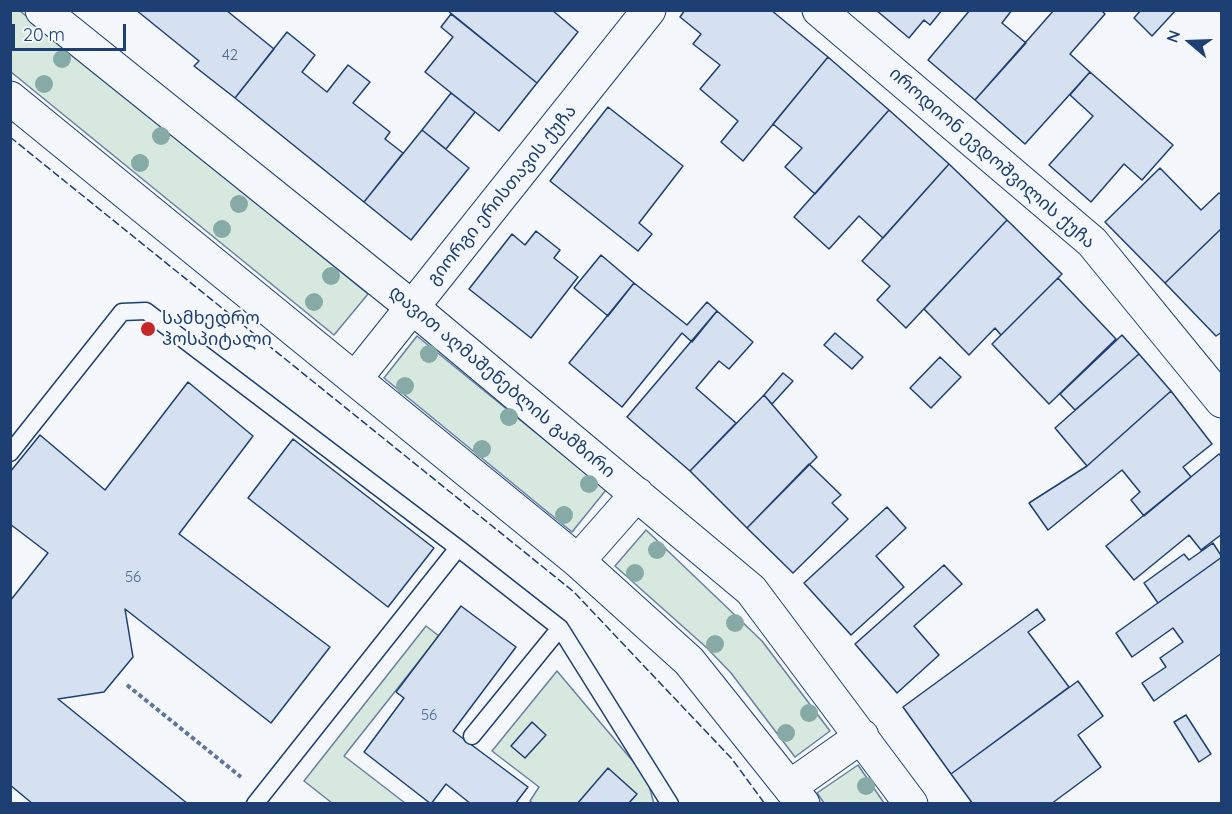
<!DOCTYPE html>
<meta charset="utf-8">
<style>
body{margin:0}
#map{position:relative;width:1232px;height:814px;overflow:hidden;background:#f4f7fb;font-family:Quicksand,sans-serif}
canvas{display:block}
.frame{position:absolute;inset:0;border:12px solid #1d3f73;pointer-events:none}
.north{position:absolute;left:1160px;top:12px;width:60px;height:60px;-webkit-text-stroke:4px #f4f7fb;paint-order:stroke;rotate:289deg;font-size:16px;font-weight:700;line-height:24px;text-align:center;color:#1d3f73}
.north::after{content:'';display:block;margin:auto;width:21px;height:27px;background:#1d3f73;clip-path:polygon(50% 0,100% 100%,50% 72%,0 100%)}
.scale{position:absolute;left:12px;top:24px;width:114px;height:27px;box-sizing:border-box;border:3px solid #1d3f73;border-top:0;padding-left:8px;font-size:18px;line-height:21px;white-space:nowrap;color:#1d3f73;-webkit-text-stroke:4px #f4f7fb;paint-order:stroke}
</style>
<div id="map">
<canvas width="1232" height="814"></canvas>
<div class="frame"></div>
<div class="north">N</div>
<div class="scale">20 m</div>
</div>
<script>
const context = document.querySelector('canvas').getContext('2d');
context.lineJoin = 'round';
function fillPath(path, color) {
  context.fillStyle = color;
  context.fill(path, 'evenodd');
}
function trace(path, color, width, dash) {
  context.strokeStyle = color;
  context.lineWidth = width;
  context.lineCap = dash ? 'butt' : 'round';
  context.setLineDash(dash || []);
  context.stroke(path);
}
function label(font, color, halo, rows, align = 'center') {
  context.font = font + ' Quicksand,"Noto Sans Georgian",sans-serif';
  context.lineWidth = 4.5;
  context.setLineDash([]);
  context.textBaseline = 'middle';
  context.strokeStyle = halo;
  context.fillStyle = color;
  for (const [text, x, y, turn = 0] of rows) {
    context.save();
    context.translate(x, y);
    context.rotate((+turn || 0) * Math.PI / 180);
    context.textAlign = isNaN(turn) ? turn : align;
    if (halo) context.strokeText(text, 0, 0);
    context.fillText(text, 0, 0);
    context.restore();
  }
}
const green = new Path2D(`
 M 10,11 L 20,11 L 368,294 L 334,335 L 11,72 Z
 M 417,336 L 606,490 L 572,532 L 384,378 Z
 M 646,530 L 762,641 L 830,731 L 795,757 L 731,673 L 707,648 L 615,566 Z
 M 426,626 L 439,636 L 344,756 L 405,803 L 332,803 L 304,781 Z
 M 557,671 L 647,778 L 654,804 L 533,803 L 530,801 L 539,787 L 492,751 Z
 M 858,765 L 884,803 L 824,803 L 817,793 Z`);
fillPath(green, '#d7e8df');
trace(green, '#687fa3', 1.5);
const building = new Path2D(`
 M 136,10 L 226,10 L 274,49 L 235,98 L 194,66 L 199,61 Z
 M 447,10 L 552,10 L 578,32 L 537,83 Z
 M 685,10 L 771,10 L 828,57 L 743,161 L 721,142 L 738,121 L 700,89 L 720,65 L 693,44 L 701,34 L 680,17 Z
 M 876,10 L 942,10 L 930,25 L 924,20 L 909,38 Z
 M 970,10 L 1012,10 L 1002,23 L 1026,43 L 975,100 L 928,60 Z
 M 1054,10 L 1101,10 L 1105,14 L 1070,54 L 1090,72 L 1025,144 L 975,100 Z
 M 1141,10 L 1176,10 L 1152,36 L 1134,18 Z
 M 451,14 L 537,83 L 499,131 L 425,72 L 453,37 L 441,27 Z
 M 287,32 L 315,55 L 302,72 L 327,92 L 348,65 L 370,82 L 353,103 L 390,132 L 385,139 L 403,153 L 364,202 L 235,98 Z
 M 828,57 L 889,110 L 815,194 L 785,167 L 802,148 L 773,124 Z
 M 1090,72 L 1173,145 L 1142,180 L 1124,164 L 1091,202 L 1049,165 L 1093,116 L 1070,95 Z
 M 451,93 L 475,112 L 446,149 L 422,130 Z
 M 608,107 L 683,166 L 639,223 L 652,234 L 638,251 L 550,181 Z
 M 889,110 L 949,164 L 883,238 L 859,216 L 829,249 L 794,217 Z
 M 422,130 L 469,168 L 411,240 L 364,202 Z
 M 949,164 L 1007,220 L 906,328 L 877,300 L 890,286 L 862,261 Z
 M 1160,168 L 1201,210 L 1219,193 L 1222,195 L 1222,228 L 1165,283 L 1105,222 Z
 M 1007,220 L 1062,274 L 1001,335 L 995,328 L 969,355 L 924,309 Z
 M 1222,228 L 1222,332 L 1216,336 L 1165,283 Z
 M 536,231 L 560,250 L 554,258 L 578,277 L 531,338 L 469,289 L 512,234 L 525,245 Z
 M 601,255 L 634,283 L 608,316 L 574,288 Z
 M 1058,278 L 1116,339 L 1049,404 L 992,344 Z
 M 634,283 L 687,325 L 707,302 L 717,311 L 692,342 L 682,333 L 622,407 L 569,363 Z
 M 717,311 L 753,342 L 729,369 L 719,361 L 696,388 L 736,423 L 690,471 L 627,417 Z
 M 835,333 L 863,357 L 852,369 L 824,345 Z
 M 1122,335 L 1139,354 L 1075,410 L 1060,394 Z
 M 1139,354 L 1171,391 L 1087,466 L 1055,428 Z
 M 940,357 L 961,377 L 931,408 L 910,388 Z
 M 783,373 L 793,381 L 772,404 L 764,395 Z
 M 188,382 L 253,436 L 179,534 L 330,647 L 271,723 L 125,609 L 133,657 L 104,692 L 58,699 L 188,804 L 33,804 L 10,785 L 10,601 L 48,553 L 10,524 L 10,472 L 40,435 L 105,490 Z
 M 1171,391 L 1212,444 L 1183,467 L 1191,477 L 1144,516 L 1131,500 L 1140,492 L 1122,470 L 1048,530 L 1029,503 L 1087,466 Z
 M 764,395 L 817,457 L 747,528 L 690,471 Z
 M 293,439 L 434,548 L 388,607 L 248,498 Z
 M 1219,454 L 1222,457 L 1222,534 L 1201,550 L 1189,535 L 1134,580 L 1106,546 Z
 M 809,464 L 841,495 L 832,503 L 848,519 L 793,573 L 747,528 Z
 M 887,507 L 906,528 L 876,556 L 904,587 L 851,635 L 804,583 Z
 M 1213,543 L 1222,557 L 1158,603 L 1144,583 L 1184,554 L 1189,560 Z
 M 1222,557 L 1222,653 L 1154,701 L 1142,683 L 1166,667 L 1160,658 L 1183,642 L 1173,628 L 1132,657 L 1116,633 Z
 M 944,565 L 962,584 L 914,626 L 939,655 L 897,693 L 855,644 Z
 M 461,606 L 516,647 L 453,731 L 528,787 L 515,804 L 471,804 L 446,784 L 431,804 L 364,752 L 404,698 L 396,692 Z
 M 1037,609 L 1045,620 L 1028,632 L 1069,687 L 951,774 L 903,707 Z
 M 1078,681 L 1103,716 L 1078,735 L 1101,767 L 1051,804 L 973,804 L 951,774 Z
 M 1186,715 L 1211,754 L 1199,762 L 1174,722 Z
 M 532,722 L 546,735 L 525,758 L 511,746 Z
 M 608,768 L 637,794 L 628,804 L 577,804 Z`);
fillPath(building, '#d5e0f0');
trace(building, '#1d3f73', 1.5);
const service = new Path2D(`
 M 10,453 L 122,312 L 146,311 L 458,548
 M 472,736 L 560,628
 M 255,804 L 458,548 L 560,628 L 670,804`);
const minor = new Path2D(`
 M 819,10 L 1092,242 L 1222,401
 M 355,379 L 649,10`);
const tertiary = new Path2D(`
 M 42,10 L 412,307 L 751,590 L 911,804
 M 10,98 L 578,561 L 689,661 L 803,804
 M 578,561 L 637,494
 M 791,786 L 862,736`);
trace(service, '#1d3f73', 19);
trace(minor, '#1d3f73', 35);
trace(tertiary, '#1d3f73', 35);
trace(new Path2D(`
 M 127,685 L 241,777`), '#5e769c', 4, [4.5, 3]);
trace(service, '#f4f7fb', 16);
trace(minor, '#f4f7fb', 33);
trace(tertiary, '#f4f7fb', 33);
trace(new Path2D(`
 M 10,137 L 574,592 L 732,759 L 765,804`), '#1d3f73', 1.5, [8, 3]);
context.fillStyle = '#86aba6';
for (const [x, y] of [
 [62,59],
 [44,84],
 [161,136],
 [140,163],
 [239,204],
 [222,229],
 [331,276],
 [314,302],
 [429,354],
 [405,386],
 [509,417],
 [482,449],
 [589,484],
 [564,515],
 [657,550],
 [635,573],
 [735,623],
 [715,644],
 [809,713],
 [786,733],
 [866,786]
]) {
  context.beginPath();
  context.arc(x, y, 9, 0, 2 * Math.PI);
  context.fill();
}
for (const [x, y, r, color] of [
 [148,329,8,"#c62828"]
]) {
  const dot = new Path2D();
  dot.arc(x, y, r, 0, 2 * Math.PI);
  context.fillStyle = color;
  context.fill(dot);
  trace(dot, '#f4f7fb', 2);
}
label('15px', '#4b6792', null, [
 ["42",230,55],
 ["56",133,577],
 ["56",429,715]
]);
label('18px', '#1d3f73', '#f4f7fb', [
 ["იროდიონ ევდოშვილის ქუჩა",992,158,41],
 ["გიორგი ერისთავის ქუჩა",502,195,-51],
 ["დავით აღმაშენებლის გამზირი",502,382,40]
]);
label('18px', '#1d3f73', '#f4f7fb', [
 ["სამხედრო",162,319],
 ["ჰოსპიტალი",162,340]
], 'left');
</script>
